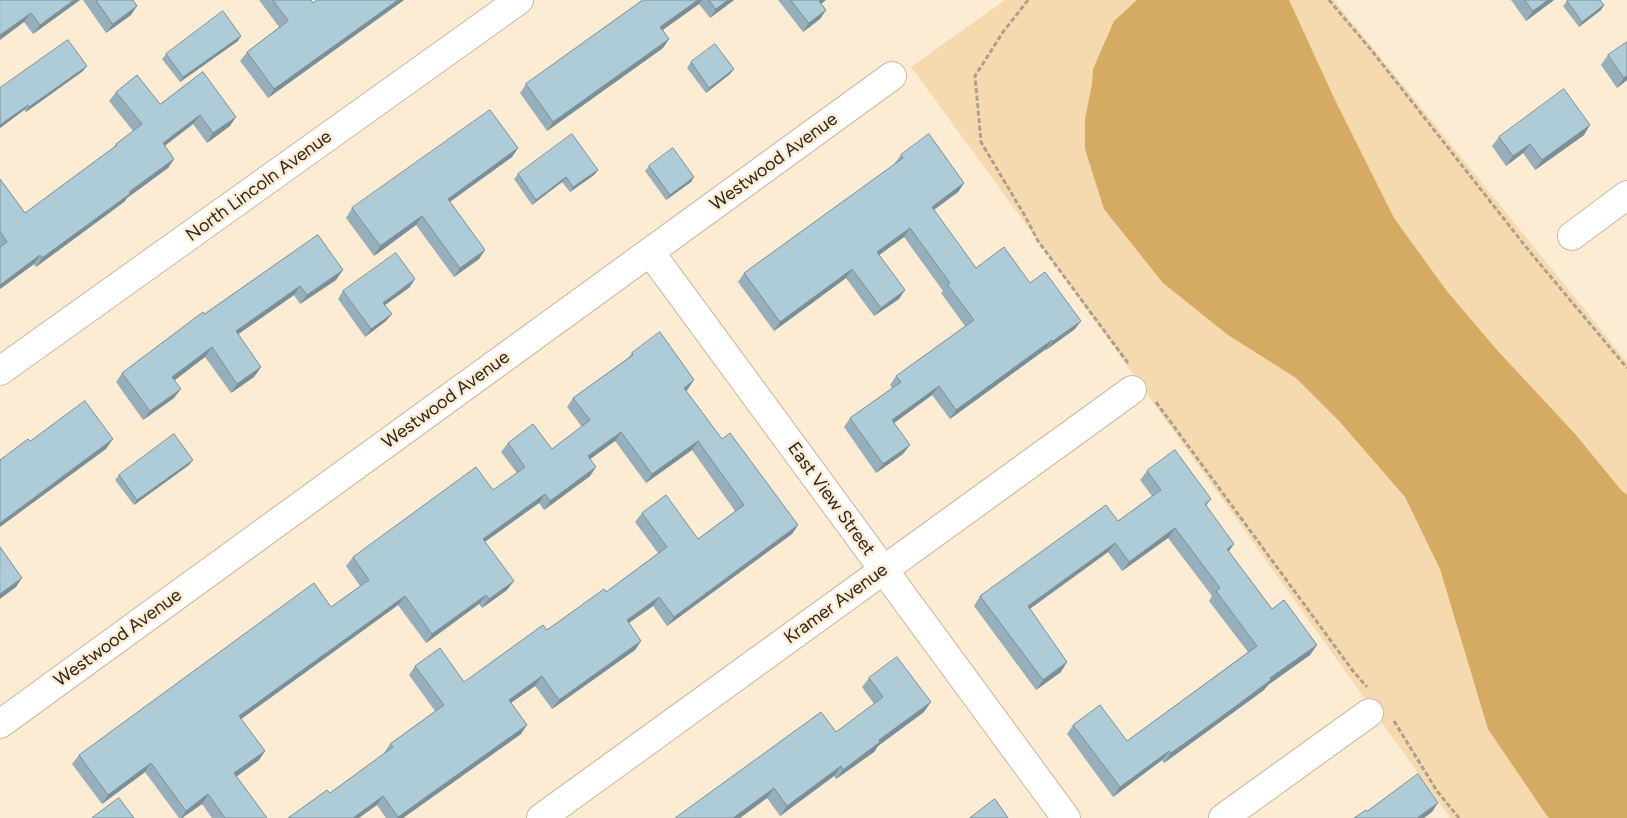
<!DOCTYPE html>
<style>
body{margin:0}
canvas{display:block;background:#fcecd3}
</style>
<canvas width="1627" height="818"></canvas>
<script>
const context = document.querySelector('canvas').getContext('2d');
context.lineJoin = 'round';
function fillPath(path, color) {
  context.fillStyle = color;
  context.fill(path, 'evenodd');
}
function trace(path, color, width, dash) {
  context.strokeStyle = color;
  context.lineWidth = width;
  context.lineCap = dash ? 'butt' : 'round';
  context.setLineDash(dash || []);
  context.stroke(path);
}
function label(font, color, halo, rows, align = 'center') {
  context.font = font + ' Figtree,sans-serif';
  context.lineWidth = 5;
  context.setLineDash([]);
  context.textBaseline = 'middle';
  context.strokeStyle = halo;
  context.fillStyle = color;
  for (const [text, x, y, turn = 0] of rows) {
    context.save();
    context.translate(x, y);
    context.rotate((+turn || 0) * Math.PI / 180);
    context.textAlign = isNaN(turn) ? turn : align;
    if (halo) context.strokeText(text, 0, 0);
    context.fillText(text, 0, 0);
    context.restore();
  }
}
fillPath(new Path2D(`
 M 1005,0 L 1334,0 L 1627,362 L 1627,818 L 1450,818 L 1038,241 L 911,67 Z`), '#f6daaf');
fillPath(new Path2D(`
 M 1137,0 L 1289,0 L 1335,100 L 1394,218 L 1446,290 L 1497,350 L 1576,435 L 1621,490 L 1627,495 L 1627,818 L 1549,818 L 1545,813 L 1488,729 L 1440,569 L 1405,497 L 1340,422 L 1296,378 L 1228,335 L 1163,283 L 1104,209 L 1085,149 L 1085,119 L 1092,84 L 1093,69 L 1114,21 Z`), '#d5aa62');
const minor = new Path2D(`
 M 1572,236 L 1627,195
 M 650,252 L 1066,818
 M 0,371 L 519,0
 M 0,724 L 892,76
 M 541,818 L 1132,390
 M 1223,818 L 1369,713`);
trace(minor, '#c9baa2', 30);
trace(new Path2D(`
 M 1028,0 L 1003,32 L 975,76 L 981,142 L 1025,216 L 1038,241 L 1128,363
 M 1329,0 L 1372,51 L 1530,252 L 1627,368
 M 1156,402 L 1353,671 L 1367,687
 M 1394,721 L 1437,791 L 1459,818`), '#aca08d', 3, [5, 2.5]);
trace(minor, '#fff', 28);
fillPath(new Path2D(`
 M 0,0 L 80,0 L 33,34 L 24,22 Z
 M 83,0 L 133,0 L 131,15 L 106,33 Z
 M 259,0 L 311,0 L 313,3 L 404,0 L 268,98 L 240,61 L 247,52 L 279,27 Z
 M 643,0 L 734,0 L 710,18 L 699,4 L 663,30 L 669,39 L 663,48 L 547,131 L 520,93 L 526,84 Z
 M 778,0 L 826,0 L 821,4 L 826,10 L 820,19 L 803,32 Z
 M 1511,0 L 1554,0 L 1526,21 Z
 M 1567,1 L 1604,5 L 1601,10 L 1579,27 L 1563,6 Z
 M 238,41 L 180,82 L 162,59 L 166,54 Z
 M 1608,55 L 1627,80 L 1617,88 L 1601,65 Z
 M 691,62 L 734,69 L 730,74 L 706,93 L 687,68 Z
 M 83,71 L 26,112 L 24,110 L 0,128 L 0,88 Z
 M 203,72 L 230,126 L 207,143 L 193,124 L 165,146 L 174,159 L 168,168 L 127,198 L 124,202 L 36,267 L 34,264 L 0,289 L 0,179 L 25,213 L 112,149 L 116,144 L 133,131 L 109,101 L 116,92 L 160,104 Z
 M 1584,135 L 1535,170 L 1523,153 L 1506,166 L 1492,146 L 1499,137 Z
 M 518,148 L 512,157 L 450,202 L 485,250 L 479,259 L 454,277 L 416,225 L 374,256 L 346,218 L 352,208 Z
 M 901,155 L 964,183 L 958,192 L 934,210 L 976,268 L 1030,283 L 1075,329 L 1046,350 L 1046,349 L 950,419 L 932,395 L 894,423 L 903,454 L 876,473 L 844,427 L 850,418 L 892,388 L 890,385 L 896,376 L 965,326 L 941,293 L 943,291 L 904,237 L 879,255 L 899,299 L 874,316 L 846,278 L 774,331 L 738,282 L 744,273 L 895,164 L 894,164 Z
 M 649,166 L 691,182 L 666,200 L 645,171 Z
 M 598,170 L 594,175 L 570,192 L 562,182 L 532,205 L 514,179 L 518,174 Z
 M 318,235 L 336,280 L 300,304 L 294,295 L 238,334 L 261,367 L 254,377 L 231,393 L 205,357 L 174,380 L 174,398 L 143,420 L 116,382 L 122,373 L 204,314 Z
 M 410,287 L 385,305 L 386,321 L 365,337 L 338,299 L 343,291 Z
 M 632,353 L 688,389 L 686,391 L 722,439 L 798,525 L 792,534 L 667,626 L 653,606 L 629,623 L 641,641 L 635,650 L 552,709 L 535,686 L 511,703 L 521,734 L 403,818 L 386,818 L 377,805 L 330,793 L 385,753 L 384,753 L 390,744 L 435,711 L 409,675 L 415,666 L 464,682 L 606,592 L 658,553 L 635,522 L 642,513 L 698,539 L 735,511 L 692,450 L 646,483 L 615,441 L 590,459 L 596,467 L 590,476 L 544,510 L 539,503 L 485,542 L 507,590 L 482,608 L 479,604 L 426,643 L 398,605 L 241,719 L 265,751 L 259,760 L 236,776 L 267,818 L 212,818 L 202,804 L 182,818 L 179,818 L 145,772 L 102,804 L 72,764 L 79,755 L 331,607 L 360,586 L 346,566 L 353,557 L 493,490 L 517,473 L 501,452 L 508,443 L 552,449 L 582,427 L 567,407 L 573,398 L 628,358 Z
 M 189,465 L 134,505 L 115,480 L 119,475 Z
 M 1147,471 L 1211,499 L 1206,506 L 1229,552 L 1272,609 L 1317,645 L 1310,655 L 1268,685 L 1264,690 L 1164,763 L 1162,760 L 1113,797 L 1067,734 L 1073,725 L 1127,741 L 1248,652 L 1209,601 L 1212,596 L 1168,538 L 1122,571 L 1108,552 L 1030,609 L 1061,672 L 1036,690 L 974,606 L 980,596 L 1118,521 L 1152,496 L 1140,480 Z
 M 869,678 L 924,712 L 878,746 L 874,752 L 836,779 L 834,776 L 780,816 L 767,798 L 740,818 L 836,732 L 874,704 L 862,687 Z`), '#96afba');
fillPath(new Path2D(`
 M 74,0 L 80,0 L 33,34 L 40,25 Z
 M 398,0 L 404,0 L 268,98 L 274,89 Z
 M 698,0 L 702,0 L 699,4 L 654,36 L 660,27 Z
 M 728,0 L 734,0 L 710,18 L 716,9 Z
 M 821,0 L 826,0 L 813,10 L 819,1 Z
 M 1548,0 L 1554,0 L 1526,21 L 1533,11 Z
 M 1604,5 L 1601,10 L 1579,27 L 1582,22 Z
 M 137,6 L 131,15 L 106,33 L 113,24 Z
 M 826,10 L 820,19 L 803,32 L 809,23 Z
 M 31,13 L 24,22 L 0,40 L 0,35 Z
 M 241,36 L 238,41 L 180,82 L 183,77 Z
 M 669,39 L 663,48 L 547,131 L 553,122 Z
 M 87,66 L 83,71 L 26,112 L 29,107 Z
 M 734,69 L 730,74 L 706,93 L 709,88 Z
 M 1627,75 L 1627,80 L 1617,88 L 1624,78 Z
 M 28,105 L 24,110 L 0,128 L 0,125 Z
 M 200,115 L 193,124 L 156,152 L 163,143 Z
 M 236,117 L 230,126 L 207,143 L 213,133 Z
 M 1590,125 L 1584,135 L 1535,170 L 1542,160 Z
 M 1530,144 L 1523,153 L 1506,166 L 1513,156 Z
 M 518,148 L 512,157 L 441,208 L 448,199 Z
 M 174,159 L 168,168 L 127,198 L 124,202 L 36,267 L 42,258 Z
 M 598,170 L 594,175 L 570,192 L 573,187 Z
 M 566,177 L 562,182 L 532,205 L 536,200 Z
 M 694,177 L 691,182 L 666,200 L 670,195 Z
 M 964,183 L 958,192 L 925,216 L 932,207 Z
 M 422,216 L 416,225 L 374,256 L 380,246 Z
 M 910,228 L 904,237 L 871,261 L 877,252 Z
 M 485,250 L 479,259 L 454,277 L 460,268 Z
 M 40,255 L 34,264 L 0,289 L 0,285 Z
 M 852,269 L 846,278 L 774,331 L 780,322 Z
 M 343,270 L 336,280 L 300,304 L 307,295 Z
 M 415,279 L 410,287 L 378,310 L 383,303 Z
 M 300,286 L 294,295 L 230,340 L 236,331 Z
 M 905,290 L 899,299 L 874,316 L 881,308 Z
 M 392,314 L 386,321 L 365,337 L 371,329 Z
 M 1081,321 L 1075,329 L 1046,350 L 1053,341 Z
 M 1052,340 L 1046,349 L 950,419 L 956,410 Z
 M 212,347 L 205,357 L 166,387 L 172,377 Z
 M 261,367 L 254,377 L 231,393 L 237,384 Z
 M 694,380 L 688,389 L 678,397 L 684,388 Z
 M 939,386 L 932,395 L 886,429 L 892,420 Z
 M 181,389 L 174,398 L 143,420 L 150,411 Z
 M 621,432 L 615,441 L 582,465 L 588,456 Z
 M 113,439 L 106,449 L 0,527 L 0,523 Z
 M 698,441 L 692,450 L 646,483 L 652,474 Z
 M 910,445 L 903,454 L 876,473 L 883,464 Z
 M 193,460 L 189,465 L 134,505 L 137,500 Z
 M 596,467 L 590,476 L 544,510 L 550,501 Z
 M 545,494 L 539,503 L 476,548 L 483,539 Z
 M 798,525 L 792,534 L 667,626 L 674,617 Z
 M 1175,528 L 1168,538 L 1122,571 L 1129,562 Z
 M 1115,543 L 1108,552 L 1021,615 L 1028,606 Z
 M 1234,544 L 1227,554 L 1227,549 Z
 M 22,578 L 16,587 L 0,599 L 0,594 Z
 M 514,581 L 507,590 L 482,608 L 489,599 Z
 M 486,595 L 479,604 L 426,643 L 432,634 Z
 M 405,596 L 398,605 L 233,725 L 239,716 Z
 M 659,597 L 653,606 L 620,629 L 627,620 Z
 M 641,641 L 635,650 L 552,709 L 559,700 Z
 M 1317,645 L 1310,655 L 1268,685 L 1264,690 L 1164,763 L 1171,753 L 1270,678 Z
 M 1067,662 L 1061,672 L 1036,690 L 1043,680 Z
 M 542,676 L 535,686 L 502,709 L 509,700 Z
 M 931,702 L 924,712 L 878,746 L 874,752 L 836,779 L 843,770 L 879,740 Z
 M 527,725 L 521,734 L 403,818 L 397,818 Z
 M 265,751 L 259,760 L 228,783 L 234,773 Z
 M 1169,751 L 1162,760 L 1113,797 L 1120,787 Z
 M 151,763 L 145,772 L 102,804 L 108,795 Z
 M 841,766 L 834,776 L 780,816 L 787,806 Z
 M 774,788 L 767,798 L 740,818 L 733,818 Z
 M 208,794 L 202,804 L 182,818 L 181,818 L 186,811 Z
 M 383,796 L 377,805 L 359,818 L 353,818 Z
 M 1438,803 L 1432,812 L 1424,818 L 1417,818 Z`), '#7a8f97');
const building = new Path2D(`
 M 0,0 L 74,0 L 40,25 L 31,13 L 0,35 Z
 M 96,0 L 133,0 L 137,6 L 113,24 Z
 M 273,0 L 311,0 L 313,3 L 317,0 L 398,0 L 274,89 L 247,52 L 288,21 Z
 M 643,0 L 698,0 L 660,27 L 669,39 L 553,122 L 526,84 Z
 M 709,0 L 728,0 L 716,9 Z
 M 791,0 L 821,0 L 819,1 L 826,10 L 809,23 Z
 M 1525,0 L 1548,0 L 1533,11 Z
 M 1568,0 L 1600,0 L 1604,5 L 1582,22 L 1567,1 Z
 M 223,11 L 241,36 L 183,77 L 166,54 Z
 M 68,40 L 87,66 L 29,107 L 28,105 L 0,125 L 0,88 Z
 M 1627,42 L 1627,75 L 1624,78 L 1608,55 Z
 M 715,44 L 734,69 L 709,88 L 691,62 Z
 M 203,72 L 236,117 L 213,133 L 200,115 L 163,143 L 174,159 L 129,192 L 131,193 L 42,258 L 40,255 L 0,285 L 0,247 L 7,242 L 0,231 L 0,179 L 25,213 L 117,145 L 116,144 L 142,124 L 116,92 L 137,75 L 160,104 Z
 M 1564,89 L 1590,125 L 1542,160 L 1530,144 L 1513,156 L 1499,137 Z
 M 490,110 L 518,148 L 448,199 L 485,250 L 460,268 L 422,216 L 380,246 L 352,208 Z
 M 572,134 L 598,170 L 573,187 L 566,177 L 536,200 L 518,174 Z
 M 929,134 L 964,183 L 932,207 L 976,268 L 1004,247 L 1030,283 L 1045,272 L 1081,321 L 1053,341 L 1052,340 L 956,410 L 939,386 L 892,420 L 910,445 L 883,464 L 850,418 L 901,382 L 896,376 L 974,320 L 947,284 L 950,283 L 910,228 L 877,252 L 905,290 L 881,308 L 852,269 L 780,322 L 744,273 L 903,158 L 901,155 Z
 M 673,148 L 694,177 L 670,195 L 649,166 Z
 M 318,235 L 343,270 L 307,295 L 300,286 L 236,331 L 261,367 L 237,384 L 212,347 L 172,377 L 181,389 L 150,411 L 122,373 L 203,312 L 204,314 Z
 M 396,253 L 415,279 L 383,303 L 392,314 L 371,329 L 343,291 Z
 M 660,332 L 694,380 L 684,388 L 722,439 L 730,433 L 798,525 L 674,617 L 659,597 L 627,620 L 641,641 L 559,700 L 542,676 L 509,700 L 527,725 L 398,817 L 383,796 L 353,818 L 288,818 L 327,790 L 330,793 L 393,747 L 390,744 L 444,705 L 415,666 L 440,648 L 464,682 L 543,625 L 547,630 L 604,589 L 606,592 L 667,547 L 642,513 L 666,495 L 698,539 L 744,505 L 698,441 L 652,474 L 621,432 L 588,456 L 596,467 L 550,501 L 545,494 L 483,539 L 514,581 L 489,599 L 486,595 L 432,634 L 405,596 L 239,716 L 265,751 L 234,773 L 267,818 L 225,818 L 208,794 L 186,811 L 151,763 L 108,795 L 79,755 L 314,583 L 331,607 L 369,580 L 353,557 L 476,467 L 493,490 L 525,467 L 508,443 L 533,424 L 552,449 L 590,420 L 573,398 L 633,355 L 632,353 Z
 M 85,401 L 113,439 L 0,523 L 0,460 L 28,439 L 30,441 Z
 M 174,434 L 193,460 L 137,500 L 119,475 Z
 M 1175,450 L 1211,499 L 1205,504 L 1234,544 L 1227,549 L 1272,609 L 1284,600 L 1317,645 L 1270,678 L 1271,680 L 1217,720 L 1171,753 L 1169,751 L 1120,787 L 1073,725 L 1100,705 L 1127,741 L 1257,646 L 1216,591 L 1220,588 L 1175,528 L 1129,562 L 1115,543 L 1028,606 L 1067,662 L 1043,680 L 980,596 L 1106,505 L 1118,521 L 1161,490 L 1147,471 Z
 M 0,547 L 22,578 L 0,594 Z
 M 897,657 L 931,702 L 879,740 L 880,742 L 843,770 L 841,766 L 787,806 L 774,788 L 733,818 L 675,818 L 821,712 L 836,732 L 883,697 L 869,678 Z
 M 1418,774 L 1438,803 L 1417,818 L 1354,818 L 1366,810 L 1367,811 Z
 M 119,798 L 134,818 L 92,818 Z
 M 995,799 L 1008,818 L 970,818 Z`);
fillPath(building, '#aeccd8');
trace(building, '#7a8f97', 1);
label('18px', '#2d271e', '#fcecd3', [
 ["Westwood Avenue",774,162,-36],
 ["North Lincoln Avenue",259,186,-36],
 ["Westwood Avenue",446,400,-36],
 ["East View Street",831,499,54],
 ["Kramer Avenue",836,604,-36],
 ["Westwood Avenue",118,638,-36]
]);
</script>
